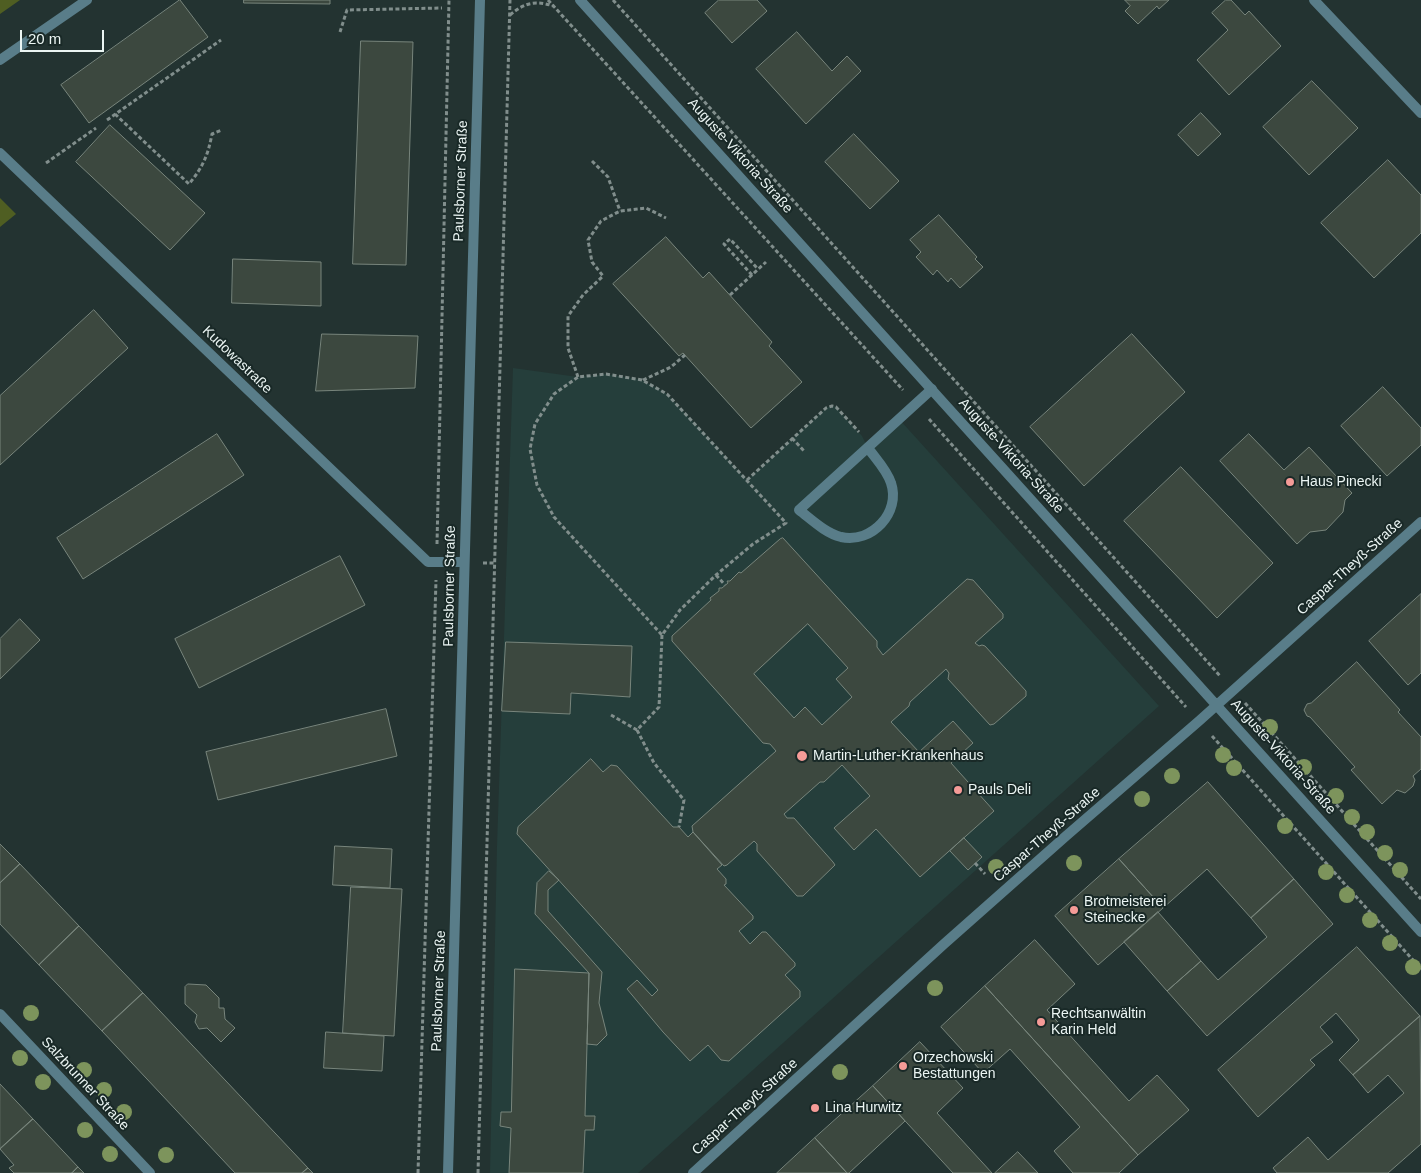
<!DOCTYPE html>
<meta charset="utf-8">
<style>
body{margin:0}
#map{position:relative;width:1421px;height:1173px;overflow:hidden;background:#233331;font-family:Helvetica,sans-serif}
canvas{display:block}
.scale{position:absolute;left:20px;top:30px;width:84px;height:22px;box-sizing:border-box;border:2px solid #ebf5f3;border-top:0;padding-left:6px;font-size:15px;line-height:18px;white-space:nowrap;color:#ebf5f3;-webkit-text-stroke:4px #192927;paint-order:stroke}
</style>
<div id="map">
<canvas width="1421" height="1173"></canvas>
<div class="scale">20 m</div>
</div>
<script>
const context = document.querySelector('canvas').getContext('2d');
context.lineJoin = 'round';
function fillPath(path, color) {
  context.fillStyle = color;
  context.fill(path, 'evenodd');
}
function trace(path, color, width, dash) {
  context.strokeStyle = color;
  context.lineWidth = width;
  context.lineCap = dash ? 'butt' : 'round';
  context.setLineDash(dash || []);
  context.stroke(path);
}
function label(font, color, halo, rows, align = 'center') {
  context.font = font + ' Helvetica,sans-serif';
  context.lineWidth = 4;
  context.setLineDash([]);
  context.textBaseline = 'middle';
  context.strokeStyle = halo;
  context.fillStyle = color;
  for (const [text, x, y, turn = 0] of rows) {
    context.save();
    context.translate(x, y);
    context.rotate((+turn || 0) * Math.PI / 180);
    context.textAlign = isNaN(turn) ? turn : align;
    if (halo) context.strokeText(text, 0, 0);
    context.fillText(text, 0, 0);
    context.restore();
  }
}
fillPath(new Path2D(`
 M 513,368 L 578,377 L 606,374 L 642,380 L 667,394 L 747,480 L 826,408 L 832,406 L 836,407 L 862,436 L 868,448 L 899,419 L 1159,706 L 638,1173 L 490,1173 L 497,846 Z`), '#253e3b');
fillPath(new Path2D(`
 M 0,0 L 20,0 L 0,14 Z
 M 0,198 L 16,214 L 0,227 Z`), '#4f5e22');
const building = new Path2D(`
 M 180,0 L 208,37 L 89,123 L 61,85 Z
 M 244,0 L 330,0 L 330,4 L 244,3 Z
 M 719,0 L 757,0 L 767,11 L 732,43 L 705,13 Z
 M 1125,0 L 1169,0 L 1159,9 L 1157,6 L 1138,24 L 1125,11 L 1130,6 Z
 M 1226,0 L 1231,0 L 1245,15 L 1249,11 L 1281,46 L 1229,95 L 1197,60 L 1228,30 L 1212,13 Z
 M 797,32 L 832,71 L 847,56 L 861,71 L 806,124 L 756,69 Z
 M 361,41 L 413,42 L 406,265 L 353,264 Z
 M 1312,81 L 1358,128 L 1309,175 L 1263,127 Z
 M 1201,113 L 1221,134 L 1198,156 L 1178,135 Z
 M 110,125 L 205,213 L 170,250 L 76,162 Z
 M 854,134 L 899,181 L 870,209 L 825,162 Z
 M 1388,160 L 1421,195 L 1421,233 L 1374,278 L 1321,223 Z
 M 939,215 L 977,257 L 975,259 L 983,267 L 960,288 L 951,278 L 948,282 L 937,270 L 933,275 L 916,257 L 921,252 L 910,240 Z
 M 666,237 L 703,278 L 709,272 L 772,342 L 769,346 L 802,382 L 751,428 L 683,353 L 679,356 L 613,284 Z
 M 233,259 L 321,262 L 321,306 L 232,303 Z
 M 94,310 L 128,348 L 0,465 L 0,396 Z
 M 322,334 L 418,336 L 415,388 L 316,391 Z
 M 1132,334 L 1185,392 L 1084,486 L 1030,427 Z
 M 1383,387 L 1421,428 L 1421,445 L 1387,476 L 1341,426 Z
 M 217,434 L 244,475 L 83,579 L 57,538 Z
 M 1249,434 L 1284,470 L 1309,447 L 1352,493 L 1345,500 L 1343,512 L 1326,530 L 1310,532 L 1297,544 L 1220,461 Z
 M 1181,467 L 1273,563 L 1217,618 L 1124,521 Z
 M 783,538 L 877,641 L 877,647 L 883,655 L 967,579 L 973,580 L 1003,614 L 1003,618 L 975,643 L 979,646 L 982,645 L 985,646 L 1026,691 L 1026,696 L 994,724 L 990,725 L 948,679 L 949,673 L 946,669 L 910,702 L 909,706 L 891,722 L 919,752 L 953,721 L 973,743 L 951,763 L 994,811 L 920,877 L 876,829 L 854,850 L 834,828 L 870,796 L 842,765 L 824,782 L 820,782 L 784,814 L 787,818 L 794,818 L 833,862 L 835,865 L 803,896 L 797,896 L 757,851 L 757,844 L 754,841 L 727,865 L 724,866 L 693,832 L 692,826 L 776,751 L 770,744 L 763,743 L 672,641 L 672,636 L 711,600 L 710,598 L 719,591 L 719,588 L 722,588 L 728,583 L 727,581 L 730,581 L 739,572 L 741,573 L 780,539 ZM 808,624 L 848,668 L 836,679 L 852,697 L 822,725 L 805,707 L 794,718 L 754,674 Z
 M 340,556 L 365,605 L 199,688 L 175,639 Z
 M 1421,594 L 1421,673 L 1408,685 L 1369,641 Z
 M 20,619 L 40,640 L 0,679 L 0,639 Z
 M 506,642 L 632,646 L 630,697 L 571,693 L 570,714 L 502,711 Z
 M 1357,662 L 1400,710 L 1398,712 L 1421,737 L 1421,769 L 1413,776 L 1415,780 L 1413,786 L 1405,793 L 1397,790 L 1382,804 L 1351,770 L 1355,767 L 1310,717 L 1307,716 L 1304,710 L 1307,704 L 1311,703 Z
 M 386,709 L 397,756 L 218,800 L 206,752 Z
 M 591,759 L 603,772 L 611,765 L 617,766 L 673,827 L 679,827 L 688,837 L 693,832 L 722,865 L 717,869 L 726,879 L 726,884 L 724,885 L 753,916 L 753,919 L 739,931 L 750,944 L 762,932 L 766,932 L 795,963 L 795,966 L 785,975 L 800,991 L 800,997 L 729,1061 L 721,1060 L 708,1045 L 690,1061 L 663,1032 L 627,989 L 637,980 L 652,996 L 658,990 L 517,834 L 518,827 Z
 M 1208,782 L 1294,879 L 1251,918 L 1207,869 L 1163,908 L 1119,859 Z
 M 964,838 L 982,857 L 968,870 L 950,851 Z
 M 0,844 L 20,864 L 0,883 Z
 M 335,846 L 392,849 L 390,888 L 333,885 Z
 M 1119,859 L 1163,908 L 1098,965 L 1055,916 Z
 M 20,864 L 79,926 L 39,965 L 0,924 L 0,883 Z
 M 549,871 L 559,880 L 548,890 L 548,911 L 602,972 L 599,1003 L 607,1035 L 597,1045 L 587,1044 L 589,973 L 535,914 L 537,883 Z
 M 1294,879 L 1333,924 L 1207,1036 L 1167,991 L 1201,961 L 1218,980 L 1267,937 L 1251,918 Z
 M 351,887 L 402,889 L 394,1036 L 343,1033 Z
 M 1158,912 L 1201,961 L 1167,991 L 1124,942 Z
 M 79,926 L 143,993 L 102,1031 L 39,965 Z
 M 1035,940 L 1075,984 L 1047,1010 L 1129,1101 L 1157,1075 L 1189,1110 L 1138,1155 L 985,986 Z
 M 1357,947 L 1420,1016 L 1353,1075 L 1339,1060 L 1359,1040 L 1336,1013 L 1320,1027 L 1333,1042 L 1310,1060 L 1315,1065 L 1258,1117 L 1218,1070 Z
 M 515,969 L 589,973 L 585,1116 L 595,1116 L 594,1130 L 585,1130 L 583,1173 L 509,1173 L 511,1128 L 500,1126 L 501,1112 L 511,1112 Z
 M 188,984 L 206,985 L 219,998 L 219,1008 L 224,1008 L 225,1019 L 235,1028 L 221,1042 L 207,1028 L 199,1029 L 195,1022 L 197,1015 L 185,1004 L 185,987 Z
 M 985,986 L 1138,1155 L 1119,1173 L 1073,1173 L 1054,1151 L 1080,1127 L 1010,1049 L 983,1073 L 941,1027 Z
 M 143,993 L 308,1168 L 302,1173 L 235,1173 L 102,1031 Z
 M 1420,1016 L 1421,1144 L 1388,1173 L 1277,1173 L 1273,1168 L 1308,1137 L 1328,1160 L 1404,1093 L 1388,1075 L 1368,1093 L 1353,1075 Z
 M 326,1032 L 384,1036 L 382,1071 L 324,1068 Z
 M 920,1042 L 963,1088 L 937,1113 L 992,1173 L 953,1173 L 873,1086 Z
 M 0,1084 L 33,1119 L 0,1149 Z
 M 873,1086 L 905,1121 L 849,1173 L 847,1173 L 815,1138 Z
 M 33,1119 L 78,1167 L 72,1173 L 14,1173 L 9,1168 L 14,1165 L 0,1149 Z
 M 815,1138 L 847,1173 L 777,1173 Z
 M 1018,1152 L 1038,1173 L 995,1173 Z
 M 78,1167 L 84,1173 L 72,1173 Z
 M 308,1168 L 313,1173 L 302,1173 Z`);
fillPath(building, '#3c483f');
trace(building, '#78857c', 1);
trace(new Path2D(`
 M 548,0 L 903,390
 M 613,0 L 1221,677
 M 510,15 C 524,3 535,0 553,6
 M 340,32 L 347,10 L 442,8
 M 115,114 L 189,184 C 203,167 208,155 212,134 L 222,130
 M 107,120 L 221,40
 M 592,161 L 608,177 L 620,211
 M 46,163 L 96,128
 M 752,275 L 724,244 L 730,239 L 758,269
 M 730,295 L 766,262
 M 606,374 L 642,380 L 667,394 L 786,523 L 753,544 L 716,575 L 680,610 L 662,635 L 554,517 L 537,485 L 530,449 L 535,424 L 554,394 L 578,377 Z
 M 578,377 L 568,348 L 568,316 L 583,295 L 603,276 L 592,262 L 588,240 L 601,221 L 620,211 L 646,208 L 666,218
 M 643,380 L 671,367 L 685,355
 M 929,419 L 1186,707
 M 792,438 L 805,452
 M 747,480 L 826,408 L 832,406 L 836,407 L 859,432
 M 437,544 L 449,0
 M 483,563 L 495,563
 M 716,575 L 725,585
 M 662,635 L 659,707 L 637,730 L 654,763 L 684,800 L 679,827
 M 1245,703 L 1421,899
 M 611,715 L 637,730
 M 1212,736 L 1421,969
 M 975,863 L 985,874
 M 418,1173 L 436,580
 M 478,1173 L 510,0`), '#818e8c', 3, [4, 2.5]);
trace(new Path2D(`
 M 868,448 C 876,459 887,470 891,483 C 901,512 872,544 841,537 C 825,533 811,519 799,510 L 932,389`), '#597d89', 10);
trace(new Path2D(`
 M 580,0 L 1421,932
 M 1314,0 L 1421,113
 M 0,60 L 87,0
 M 0,153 L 428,562 L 464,562
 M 0,1014 L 150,1173
 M 693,1173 L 944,944 L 1066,836 L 1199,721 L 1421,522`), '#597d89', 10);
trace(new Path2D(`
 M 448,1173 L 480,0`), '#597d89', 10);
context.fillStyle = '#7d945c';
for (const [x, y] of [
 [1270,727],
 [1223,755],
 [1304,767],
 [1234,768],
 [1172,776],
 [1336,796],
 [1142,799],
 [1352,817],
 [1285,826],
 [1367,832],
 [1385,853],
 [1074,863],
 [996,867],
 [1400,870],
 [1326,872],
 [1347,895],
 [1370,920],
 [1390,943],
 [1413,967],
 [935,988],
 [31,1013],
 [20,1058],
 [84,1070],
 [840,1072],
 [43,1082],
 [104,1090],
 [124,1112],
 [85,1130],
 [110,1154],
 [166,1155]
]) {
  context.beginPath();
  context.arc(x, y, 8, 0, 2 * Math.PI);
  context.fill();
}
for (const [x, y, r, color] of [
 [1290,482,5,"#f59b97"],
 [802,756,6,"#f59b97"],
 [958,790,5,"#f59b97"],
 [1074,910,5,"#f59b97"],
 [1041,1022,5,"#f59b97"],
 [903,1066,5,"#f59b97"],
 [815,1108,5,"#f59b97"]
]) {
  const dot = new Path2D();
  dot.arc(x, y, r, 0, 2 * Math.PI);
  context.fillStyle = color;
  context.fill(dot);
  trace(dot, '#192927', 2);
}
label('14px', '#ebf5f3', '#192927', [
 ["Auguste-Viktoria-Straße",740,156,48],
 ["Paulsborner Straße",461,181,-88],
 ["Kudowastraße",237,360,44],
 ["Auguste-Viktoria-Straße",1011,456,48],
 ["Caspar-Theyß-Straße",1350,567,-42],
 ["Paulsborner Straße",450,586,-89],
 ["Auguste-Viktoria-Straße",1283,757,48],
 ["Caspar-Theyß-Straße",1047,835,-41],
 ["Paulsborner Straße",439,991,-88],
 ["Salzbrunner Straße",85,1084,47],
 ["Caspar-Theyß-Straße",745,1107,-42]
]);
label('14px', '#ebf5f3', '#192927', [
 ["Haus Pinecki",1300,482],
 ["Martin-Luther-Krankenhaus",813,756],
 ["Pauls Deli",968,790],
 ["Brotmeisterei",1084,902],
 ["Steinecke",1084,918],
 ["Rechtsanwältin",1051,1014],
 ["Karin Held",1051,1030],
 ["Orzechowski",913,1058],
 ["Bestattungen",913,1074],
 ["Lina Hurwitz",825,1108]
], 'left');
</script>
